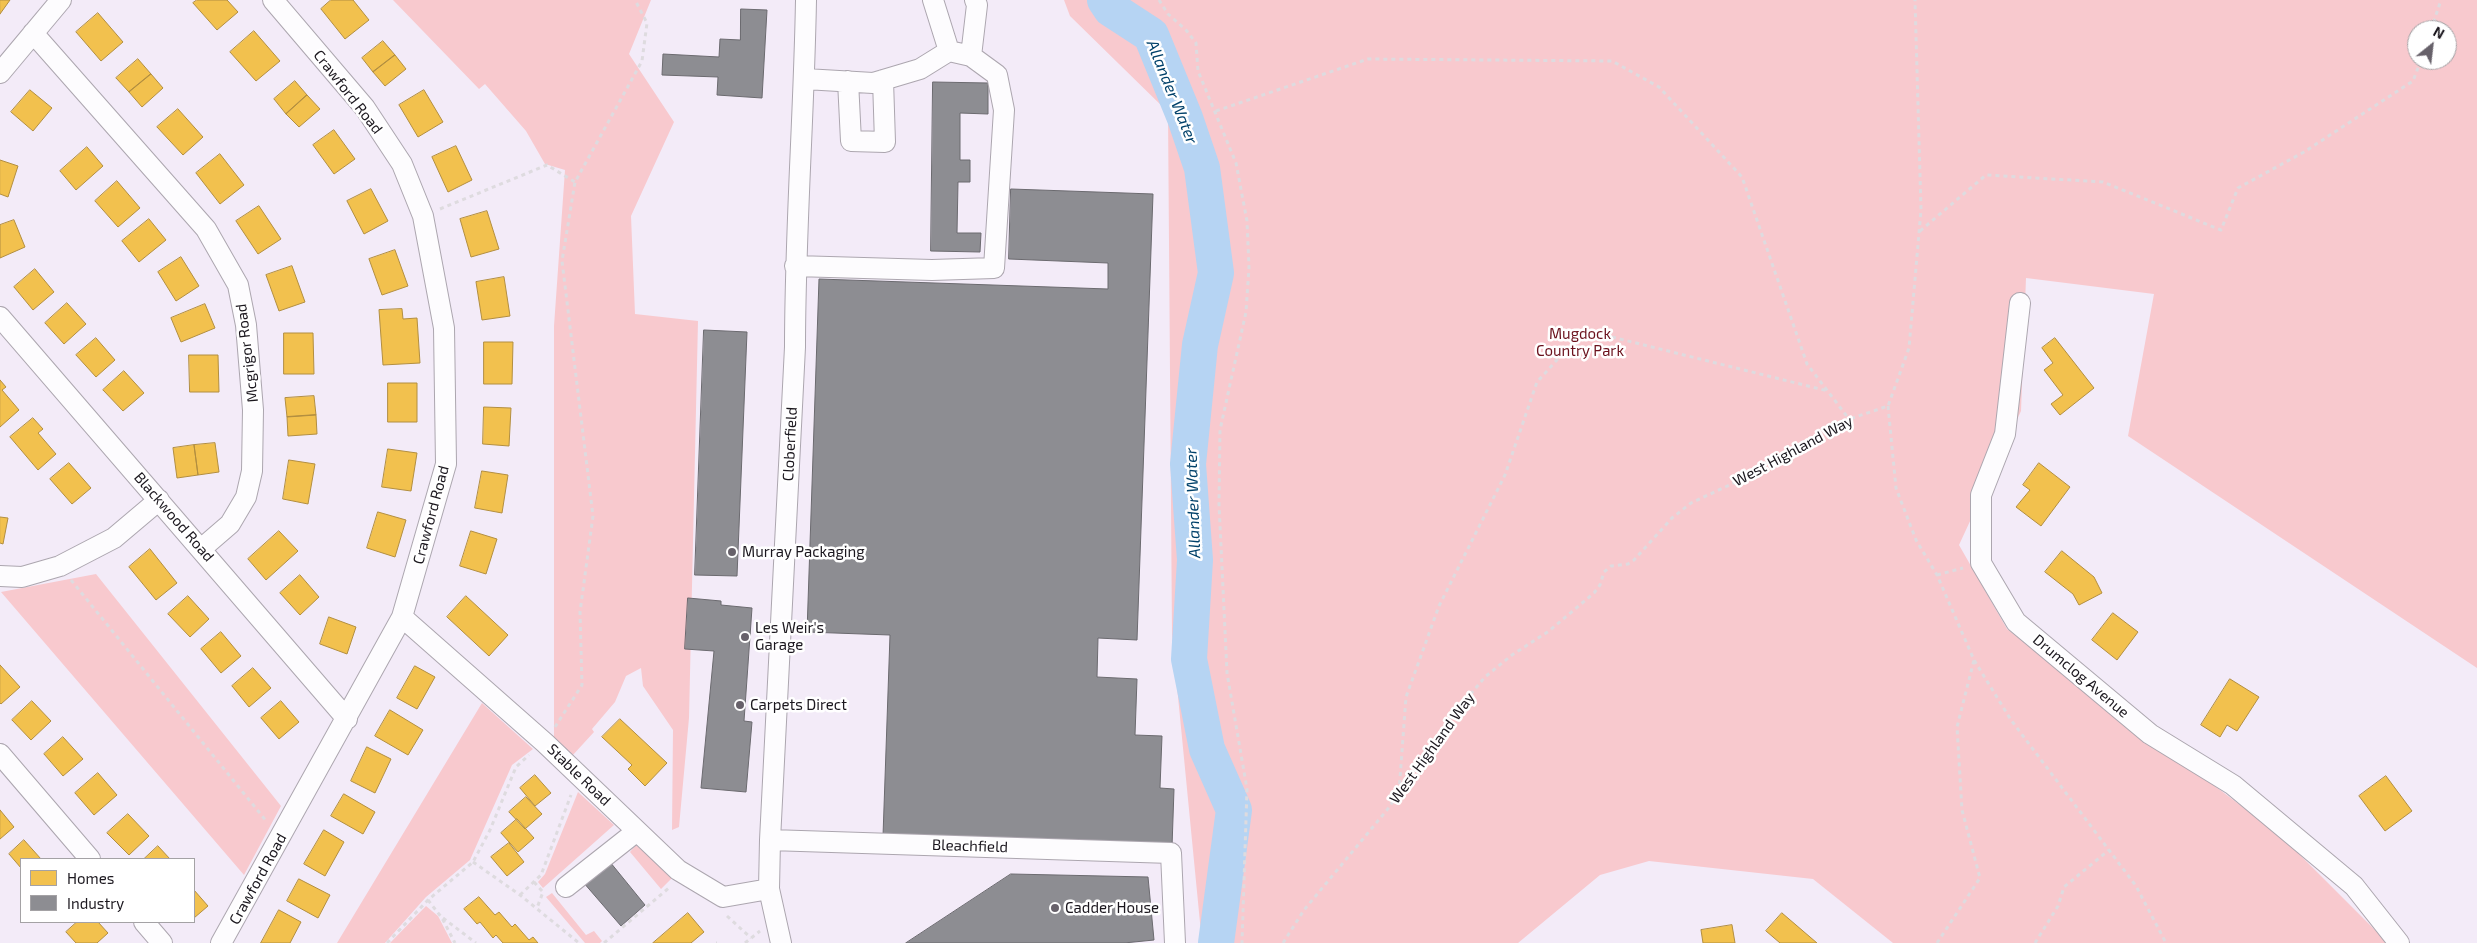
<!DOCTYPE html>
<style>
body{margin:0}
#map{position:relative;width:2477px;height:943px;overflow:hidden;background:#f3ebf8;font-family:"Exo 2",sans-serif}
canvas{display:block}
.legend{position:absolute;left:20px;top:858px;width:175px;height:65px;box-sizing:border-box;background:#fff;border:1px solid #a4a2a5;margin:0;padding:6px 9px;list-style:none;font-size:15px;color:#1b171e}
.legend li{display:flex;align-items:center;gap:10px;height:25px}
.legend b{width:25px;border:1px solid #a4a2a5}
.north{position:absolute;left:2407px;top:20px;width:50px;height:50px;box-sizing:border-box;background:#fff;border:1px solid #a4a2a5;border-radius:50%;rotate:29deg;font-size:14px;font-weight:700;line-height:20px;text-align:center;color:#1b171e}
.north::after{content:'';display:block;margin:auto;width:18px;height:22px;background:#67616a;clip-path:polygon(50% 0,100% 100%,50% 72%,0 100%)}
</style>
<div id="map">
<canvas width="2477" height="943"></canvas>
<ul class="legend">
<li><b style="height:14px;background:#f2c14e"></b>Homes</li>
<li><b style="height:14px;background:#8d8d92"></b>Industry</li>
</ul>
<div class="north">N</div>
</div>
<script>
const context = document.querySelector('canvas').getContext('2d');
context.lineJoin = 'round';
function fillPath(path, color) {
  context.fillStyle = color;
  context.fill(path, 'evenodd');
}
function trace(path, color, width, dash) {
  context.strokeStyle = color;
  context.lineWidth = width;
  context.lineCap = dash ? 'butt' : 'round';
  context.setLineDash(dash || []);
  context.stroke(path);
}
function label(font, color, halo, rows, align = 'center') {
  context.font = font + ' "Exo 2",sans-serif';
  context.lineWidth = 5;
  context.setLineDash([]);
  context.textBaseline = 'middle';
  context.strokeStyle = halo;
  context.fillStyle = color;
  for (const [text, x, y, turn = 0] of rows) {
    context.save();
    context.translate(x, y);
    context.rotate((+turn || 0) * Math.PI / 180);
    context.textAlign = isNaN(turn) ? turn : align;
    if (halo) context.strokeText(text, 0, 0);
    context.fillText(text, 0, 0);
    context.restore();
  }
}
fillPath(new Path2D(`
 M 393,0 L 651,0 L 629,54 L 674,122 L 631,216 L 635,314 L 698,321 L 689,718 L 679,827 L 672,830 L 673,730 L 643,686 L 641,668 L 626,676 L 615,702 L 592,729 L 594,732 L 572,756 L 554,740 L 554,326 L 565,170 L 545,164 L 526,131 L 485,84 L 479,89 Z
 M 1064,0 L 2477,0 L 2477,668 L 2128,436 L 2154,294 L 2026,278 L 2021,411 L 1959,545 L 2007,629 L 2281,836 L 2388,943 L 1893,943 L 1813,879 L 1649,861 L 1600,875 L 1518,943 L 1202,943 L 1172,635 L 1168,112 L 1070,16 ZM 2417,30 L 2447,30 L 2447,60 L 2417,60 Z
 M 96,574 L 281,806 L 244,875 L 1,592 Z
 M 482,703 L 533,749 L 512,765 L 470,860 L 426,897 L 385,943 L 337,943 Z
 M 578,792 L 614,825 L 543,888 L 538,882 L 545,874 Z
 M 636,845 L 673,877 L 661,889 L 630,852 Z
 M 552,893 L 586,935 L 594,931 L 602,941 L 600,943 L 585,943 L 546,897 Z
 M 426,906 L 438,916 L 452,943 L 390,943 Z`), '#f8c9ce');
const homes = new Path2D(`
 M 0,0 L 10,0 L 0,14 Z
 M 197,0 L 227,0 L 238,12 L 217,30 L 193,3 Z
 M 331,0 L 353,0 L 369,20 L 345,39 L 321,9 Z
 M 98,13 L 123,42 L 101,61 L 76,32 Z
 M 254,31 L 280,61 L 256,81 L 230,52 Z
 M 383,41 L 395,55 L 373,72 L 362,58 Z
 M 395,55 L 406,69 L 385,86 L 373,72 Z
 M 138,59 L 151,74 L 129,92 L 116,78 Z
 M 151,74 L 163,88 L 142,107 L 129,92 Z
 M 295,81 L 307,95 L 286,114 L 274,99 Z
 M 30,90 L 52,108 L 33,131 L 11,112 Z
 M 424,90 L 443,122 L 418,137 L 399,105 Z
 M 307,95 L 320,109 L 299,127 L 286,114 Z
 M 178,109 L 203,137 L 183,155 L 157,127 Z
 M 334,130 L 355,159 L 334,174 L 313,145 Z
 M 456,146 L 472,180 L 448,192 L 432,157 Z
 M 87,147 L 103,166 L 76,190 L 60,171 Z
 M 220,154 L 244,185 L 220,204 L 196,173 Z
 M 0,160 L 18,166 L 8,197 L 0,194 Z
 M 117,181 L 140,208 L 118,227 L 95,201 Z
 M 371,189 L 388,221 L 364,234 L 347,201 Z
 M 259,206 L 281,239 L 258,254 L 236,221 Z
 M 487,211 L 499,249 L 471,257 L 460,219 Z
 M 149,219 L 166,240 L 139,262 L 122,241 Z
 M 14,220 L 25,247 L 0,258 L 0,225 Z
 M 395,250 L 408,286 L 382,295 L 369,259 Z
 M 181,257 L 199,286 L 176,301 L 158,272 Z
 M 292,266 L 305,302 L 279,311 L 266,275 Z
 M 35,269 L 54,292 L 33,310 L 14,287 Z
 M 504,277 L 510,316 L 482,320 L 476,282 Z
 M 67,303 L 86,324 L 64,344 L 45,323 Z
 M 205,304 L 215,328 L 181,342 L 171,318 Z
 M 402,309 L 403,319 L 417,318 L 420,363 L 383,365 L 379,310 Z
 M 284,333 L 313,333 L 314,374 L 284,374 Z
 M 96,338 L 115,360 L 96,377 L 76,355 Z
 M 2055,338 L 2094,388 L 2060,415 L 2051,404 L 2063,395 L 2044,370 L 2053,363 L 2042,348 Z
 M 484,342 L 513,342 L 512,384 L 484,384 Z
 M 189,355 L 218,355 L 219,392 L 190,392 Z
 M 124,371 L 144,393 L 123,411 L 103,390 Z
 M 0,380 L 6,387 L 2,390 L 19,410 L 0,427 Z
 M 388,383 L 417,383 L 417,422 L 388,422 Z
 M 314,396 L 316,415 L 287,417 L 285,398 Z
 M 484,407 L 511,408 L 509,446 L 483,444 Z
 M 316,415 L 317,434 L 288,436 L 287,417 Z
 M 33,418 L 43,429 L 38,433 L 56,454 L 38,470 L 10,437 Z
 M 215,443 L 219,472 L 198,475 L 194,445 Z
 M 194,445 L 198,475 L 177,478 L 173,448 Z
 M 388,449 L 417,453 L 411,491 L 382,487 Z
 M 289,460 L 315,464 L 308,504 L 283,499 Z
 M 69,463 L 91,488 L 72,504 L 50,479 Z
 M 2039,463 L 2070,487 L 2041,526 L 2016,507 L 2030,490 L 2023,485 Z
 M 482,471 L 508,475 L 502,513 L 475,508 Z
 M 378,512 L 406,520 L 395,557 L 367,548 Z
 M 0,517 L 8,518 L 3,544 L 0,543 Z
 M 279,531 L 298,551 L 266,580 L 248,559 Z
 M 471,531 L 497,539 L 486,574 L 460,566 Z
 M 150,549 L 177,583 L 156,600 L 129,567 Z
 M 2062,551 L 2094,577 L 2102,593 L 2079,605 L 2073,594 L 2045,572 Z
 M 300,575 L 319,597 L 300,615 L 280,593 Z
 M 188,596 L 209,619 L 190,637 L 168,614 Z
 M 466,596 L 508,635 L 489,656 L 447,617 Z
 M 2113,613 L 2138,632 L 2117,660 L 2092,640 Z
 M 329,617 L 356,627 L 347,654 L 320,644 Z
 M 221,632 L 241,656 L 221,673 L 201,649 Z
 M 0,665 L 20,687 L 1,704 L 0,703 Z
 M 415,666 L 435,677 L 417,709 L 397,698 Z
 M 253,668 L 271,688 L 249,707 L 232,686 Z
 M 2230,679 L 2259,697 L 2237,731 L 2227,725 L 2220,737 L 2201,725 Z
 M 32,701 L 51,721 L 31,740 L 12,720 Z
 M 281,701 L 299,722 L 279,739 L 261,718 Z
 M 390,710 L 423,730 L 408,755 L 375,736 Z
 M 620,719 L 667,763 L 645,786 L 628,769 L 632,765 L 602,737 Z
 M 63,737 L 83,759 L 63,776 L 44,754 Z
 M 367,747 L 391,759 L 375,793 L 351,781 Z
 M 98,773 L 117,795 L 94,815 L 75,793 Z
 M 535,775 L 551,793 L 535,806 L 520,788 Z
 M 2386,776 L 2412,811 L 2385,831 L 2359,796 Z
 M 344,794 L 375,812 L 363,834 L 331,816 Z
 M 526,797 L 542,814 L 525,829 L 509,812 Z
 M 0,810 L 14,827 L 0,839 Z
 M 128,814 L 149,836 L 129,855 L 107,833 Z
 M 517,819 L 534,838 L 518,852 L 501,833 Z
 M 324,830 L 344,842 L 325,876 L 304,864 Z
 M 24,840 L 41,859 L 21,859 L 21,868 L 9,854 Z
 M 509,843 L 524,862 L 507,876 L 491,857 Z
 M 158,846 L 170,859 L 144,859 Z
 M 299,879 L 330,895 L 318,918 L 287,901 Z
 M 194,890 L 208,906 L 194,918 Z
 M 479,897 L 495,915 L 499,912 L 512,927 L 515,924 L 529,940 L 533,937 L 538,943 L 503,943 L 496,935 L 493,938 L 480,922 L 477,924 L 464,909 Z
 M 279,910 L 301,922 L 290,943 L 261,943 Z
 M 688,913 L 704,932 L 691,943 L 653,943 Z
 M 1782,913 L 1817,943 L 1780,943 L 1766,931 Z
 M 77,922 L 98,922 L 108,933 L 97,943 L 76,943 L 66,932 Z
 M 1732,925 L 1735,943 L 1703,943 L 1701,930 Z`);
fillPath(homes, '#f2c14e');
trace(homes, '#b28e40', 1);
const industry = new Path2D(`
 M 741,9 L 767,10 L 762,98 L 717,95 L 718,77 L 662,75 L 663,54 L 719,57 L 720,39 L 740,40 Z
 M 933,82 L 988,83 L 988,114 L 960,113 L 960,160 L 970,160 L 970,182 L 958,182 L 957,233 L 981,233 L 980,252 L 931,251 Z
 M 1011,189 L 1153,194 L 1137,640 L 1098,638 L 1097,677 L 1137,679 L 1135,735 L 1162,736 L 1160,788 L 1174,789 L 1172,847 L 883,836 L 890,635 L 807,632 L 819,279 L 1108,289 L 1108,263 L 1009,259 Z
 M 704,330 L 747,332 L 737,576 L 695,575 Z
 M 688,598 L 721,601 L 721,605 L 752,608 L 744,721 L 752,722 L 746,792 L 701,788 L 714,651 L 685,649 Z
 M 610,862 L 645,905 L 621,926 L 583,882 Z
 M 1011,874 L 1148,877 L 1154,940 L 1124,943 L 906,943 Z`);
fillPath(industry, '#8d8d92');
trace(industry, '#6b6a6f', 1);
trace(new Path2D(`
 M 1105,0 L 1111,9 L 1151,35 L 1185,118 L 1202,168 L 1216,273 L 1200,345 L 1188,464 L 1195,560 L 1189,659 L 1207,749 L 1234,810 L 1216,943`), '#b6d4f3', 36);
const minor = new Path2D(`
 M 933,0 L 949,51
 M 33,33 L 206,229 L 238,285 L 246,325 L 253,410 L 252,471 L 246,497 L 230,524 L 201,549
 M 971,56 L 977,5 L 975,0
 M 0,73 L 61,0
 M 848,81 L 851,141 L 885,142 L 883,80
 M 795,266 L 932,270 L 994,268 L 1004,110 L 997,75 L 971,56 L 949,51 L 920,69 L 873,83 L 805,79
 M 2020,303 L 2005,434 L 1981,495 L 1981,563 L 2016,622 L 2150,734 L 2233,785 L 2354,886 L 2399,943
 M 0,317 L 347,719
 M 0,576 L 22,577 L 60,566 L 114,538 L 159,500
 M 402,617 L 545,743 L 678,870 L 723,897 L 769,889
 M 0,754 L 90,859
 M 770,840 L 1171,853 L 1175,943
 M 566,887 L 637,831
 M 144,922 L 162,943
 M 221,943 L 402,617 L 446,464 L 444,328 L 423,216 L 402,164 L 365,108 L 273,0
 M 781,943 L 769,889 L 770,840 L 795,347 C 795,231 804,116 806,0`);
trace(minor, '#aca6af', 22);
trace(new Path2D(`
 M 1159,0 L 1168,14 L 1186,30 L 1196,43 L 1198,71 L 1236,163 L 1247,221 L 1249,268 L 1246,312 L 1220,430 L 1219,504 L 1227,673 L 1247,789 L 1242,943
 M 2431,30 L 2441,0
 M 1216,111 L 1368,59 L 1612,61 L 1659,87 L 1742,177 L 1807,364 L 1849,419
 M 440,209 L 547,165 L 575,182
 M 1920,231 L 1986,175 L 2103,182 L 2221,230 L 2238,188 L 2304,152 L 2413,81 L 2421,60
 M 1888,406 L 1896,488 L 1916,540 L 1937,575 L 1974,660 L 2011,720 L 2136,886 L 2166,943
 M 1937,575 L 1963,568
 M 71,580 L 267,822
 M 555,727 L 582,685 L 580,612 L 593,516 L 562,261 L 575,182 L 642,61 L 647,23 L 635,0
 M 1399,792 L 1406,697 L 1439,606 L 1505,475 L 1537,382 L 1584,330 L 1828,391
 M 473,862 L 520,895 L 579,943
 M 534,882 L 543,892 L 537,908
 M 520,895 L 541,875 L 571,795
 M 428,900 L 442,918 L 455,943
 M 727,916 L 751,938
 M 443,918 L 476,943
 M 387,943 L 428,900 L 473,862 L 490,830 L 516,767 L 529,755
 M 604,943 L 670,887
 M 716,943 L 717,943
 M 745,943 L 760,931
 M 1283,943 L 1304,910 L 1387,810 L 1449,720 L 1485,677 L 1512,655 L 1549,631 L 1594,593 L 1600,585 L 1604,572 L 1611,566 L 1628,564 L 1634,560 L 1672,518 L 1691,503 L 1770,466 L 1804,442 L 1835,424 L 1888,406 L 1909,348 L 1921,210 L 1915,0
 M 1937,943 L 1980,878 L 1962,810 L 1957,727 L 1974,660
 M 2035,943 L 2058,906 L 2064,887 L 2109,850`), '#dedbdf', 3, [4, 4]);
trace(minor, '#fdfcfe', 20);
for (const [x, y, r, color] of [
 [732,552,5,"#67616a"],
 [745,637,5,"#67616a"],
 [740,705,5,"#67616a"],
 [1055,908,5,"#67616a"]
]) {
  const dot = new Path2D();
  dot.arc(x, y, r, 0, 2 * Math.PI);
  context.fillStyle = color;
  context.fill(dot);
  trace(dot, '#fff', 2);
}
label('15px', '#1b171e', '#fff', [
 ["Crawford Road",348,92,52],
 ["Mcgrigor Road",247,353,-97],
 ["Cloberfield",790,444,-87],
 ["West Highland Way",1793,451,-28],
 ["Crawford Road",431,515,-75],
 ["Blackwood Road",174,517,49],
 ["Drumclog Avenue",2081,676,40],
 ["West Highland Way",1432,748,-54],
 ["Stable Road",579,775,44],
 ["Bleachfield",970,846,2],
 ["Crawford Road",258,879,-61]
]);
label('15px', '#6b121d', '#fff', [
 ["Mugdock",1580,334],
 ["Country Park",1580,351]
]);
label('15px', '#1b171e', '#fff', [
 ["Murray Packaging",742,552],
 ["Les Weir's",755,628],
 ["Garage",755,645],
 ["Carpets Direct",750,705],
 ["Cadder House",1065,908]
], 'left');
label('italic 16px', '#00416a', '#fff', [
 ["Allander Water",1172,92,68],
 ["Allander Water",1193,503,-92]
]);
</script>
